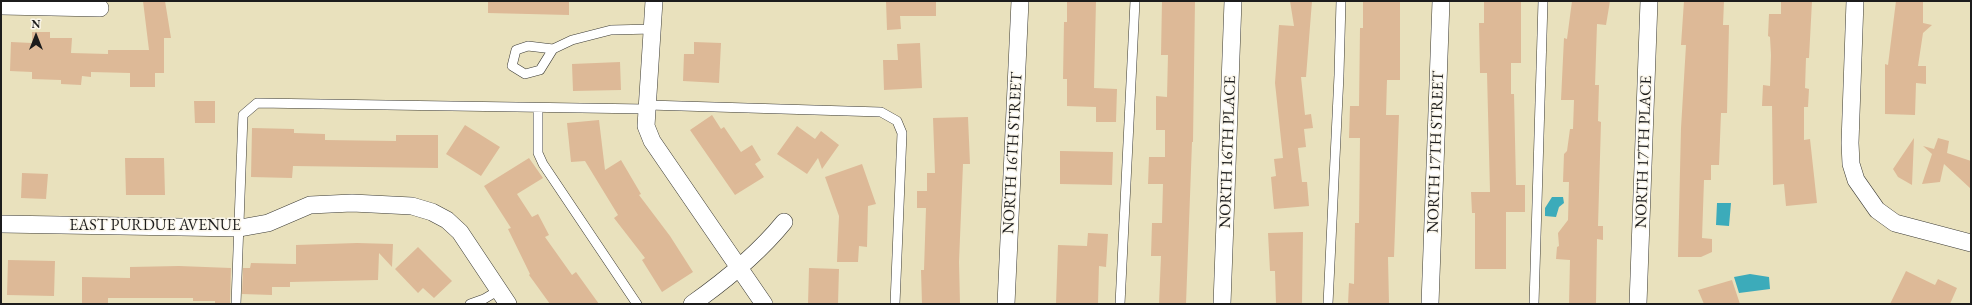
<!DOCTYPE html>
<style>
body{margin:0}
#map{position:relative;width:1972px;height:305px;overflow:hidden;background:#e9e1bd;font-family:"EB Garamond",serif}
canvas{display:block}
.frame{position:absolute;inset:0;border:2px solid #1c1c1c;pointer-events:none}
.north{position:absolute;left:16px;top:16px;width:40px;height:40px;-webkit-text-stroke:3px #fbf7ec;paint-order:stroke;rotate:0deg;font-size:11px;font-weight:700;line-height:16px;text-align:center;color:#1c1c1c}
.north::after{content:'';display:block;margin:auto;width:14px;height:18px;background:#1c1c1c;clip-path:polygon(50% 0,100% 100%,50% 72%,0 100%)}
</style>
<div id="map">
<canvas width="1972" height="305"></canvas>
<div class="frame"></div>
<div class="north">N</div>
</div>
<script>
const context = document.querySelector('canvas').getContext('2d');
context.lineJoin = 'round';
function fillPath(path, color) {
  context.fillStyle = color;
  context.fill(path, 'evenodd');
}
function trace(path, color, width, dash) {
  context.strokeStyle = color;
  context.lineWidth = width;
  context.lineCap = dash ? 'butt' : 'round';
  context.setLineDash(dash || []);
  context.stroke(path);
}
function label(font, color, halo, rows, align = 'center') {
  context.font = font + ' "EB Garamond",serif';
  context.lineWidth = 3;
  context.setLineDash([]);
  context.textBaseline = 'middle';
  context.strokeStyle = halo;
  context.fillStyle = color;
  for (const [text, x, y, turn = 0] of rows) {
    context.save();
    context.translate(x, y);
    context.rotate((+turn || 0) * Math.PI / 180);
    context.textAlign = isNaN(turn) ? turn : align;
    if (halo) context.strokeText(text, 0, 0);
    context.fillText(text, 0, 0);
    context.restore();
  }
}
fillPath(new Path2D(`
 M 1552,197 L 1563,197 L 1564,203 L 1559,207 L 1556,217 L 1545,216 L 1545,208 Z
 M 1717,203 L 1731,203 L 1729,226 L 1716,225 Z
 M 1750,274 L 1769,277 L 1770,289 L 1739,293 L 1734,277 Z`), '#3cabba');
fillPath(new Path2D(`
 M 143,1 L 165,1 L 171,38 L 164,38 L 164,73 L 155,73 L 155,87 L 130,87 L 130,73 L 91,72 L 91,77 L 82,76 L 81,85 L 61,84 L 61,80 L 32,79 L 32,72 L 10,71 L 11,42 L 32,43 L 32,32 L 50,32 L 50,38 L 72,38 L 71,53 L 108,54 L 108,50 L 149,50 Z
 M 488,1 L 569,1 L 569,15 L 488,13 Z
 M 886,1 L 936,1 L 936,16 L 900,16 L 901,29 L 887,30 Z
 M 1067,1 L 1096,1 L 1094,88 L 1117,89 L 1116,122 L 1096,122 L 1096,107 L 1067,106 L 1067,79 L 1063,79 L 1064,22 L 1067,22 Z
 M 1162,1 L 1195,1 L 1193,142 L 1192,142 L 1186,304 L 1159,304 L 1161,256 L 1151,256 L 1152,223 L 1162,223 L 1163,184 L 1148,184 L 1149,157 L 1165,157 L 1165,130 L 1156,130 L 1156,96 L 1167,97 L 1168,55 L 1161,55 Z
 M 1290,1 L 1312,1 L 1306,77 L 1301,77 L 1305,115 L 1311,114 L 1313,128 L 1304,129 L 1306,147 L 1298,148 L 1302,182 L 1307,182 L 1309,206 L 1274,209 L 1271,177 L 1276,176 L 1274,159 L 1283,158 L 1275,83 L 1279,25 L 1294,26 Z
 M 1363,1 L 1400,1 L 1400,80 L 1387,80 L 1386,115 L 1399,115 L 1394,257 L 1388,257 L 1389,304 L 1348,304 L 1349,283 L 1354,284 L 1355,223 L 1359,223 L 1360,138 L 1349,138 L 1350,106 L 1359,106 L 1360,28 L 1363,28 Z
 M 1484,1 L 1521,1 L 1521,63 L 1511,63 L 1511,94 L 1514,94 L 1516,185 L 1525,185 L 1525,212 L 1506,212 L 1506,269 L 1475,269 L 1475,213 L 1472,213 L 1471,192 L 1490,192 L 1487,73 L 1480,73 L 1479,23 L 1484,23 Z
 M 1572,1 L 1610,1 L 1606,25 L 1597,24 L 1595,85 L 1599,85 L 1598,121 L 1601,122 L 1598,226 L 1603,226 L 1603,240 L 1597,239 L 1596,304 L 1569,304 L 1570,260 L 1556,259 L 1557,247 L 1559,246 L 1558,233 L 1568,220 L 1569,182 L 1563,182 L 1564,154 L 1567,151 L 1570,129 L 1573,129 L 1574,100 L 1561,100 L 1564,38 L 1567,39 Z
 M 1684,1 L 1724,1 L 1723,25 L 1729,25 L 1727,113 L 1721,113 L 1719,165 L 1711,165 L 1711,180 L 1704,180 L 1702,238 L 1712,239 L 1712,252 L 1701,257 L 1678,257 L 1681,128 L 1686,45 L 1681,45 Z
 M 1781,1 L 1812,1 L 1809,58 L 1806,58 L 1805,88 L 1809,89 L 1808,107 L 1804,107 L 1804,140 L 1810,139 L 1817,203 L 1786,206 L 1784,184 L 1773,185 L 1772,106 L 1762,106 L 1763,85 L 1770,86 L 1771,55 L 1770,37 L 1768,36 L 1769,14 L 1781,14 Z
 M 1896,1 L 1923,1 L 1923,23 L 1932,25 L 1923,33 L 1918,66 L 1926,66 L 1926,84 L 1916,83 L 1915,115 L 1885,114 L 1885,64 L 1888,65 Z
 M 694,42 L 721,43 L 719,83 L 683,81 L 684,54 L 694,54 Z
 M 920,43 L 922,88 L 884,90 L 883,60 L 898,60 L 897,44 Z
 M 620,62 L 621,90 L 573,91 L 572,64 Z
 M 194,101 L 215,101 L 215,123 L 195,123 Z
 M 712,115 L 721,129 L 724,127 L 741,152 L 752,145 L 761,160 L 755,164 L 764,177 L 735,195 L 690,130 Z
 M 968,117 L 970,164 L 963,164 L 959,262 L 960,304 L 922,304 L 921,270 L 924,270 L 926,208 L 917,208 L 917,191 L 927,191 L 927,173 L 935,173 L 933,118 Z
 M 599,120 L 605,170 L 621,160 L 641,194 L 639,195 L 670,236 L 693,272 L 662,292 L 642,260 L 645,258 L 614,218 L 618,215 L 585,161 L 571,162 L 567,123 Z
 M 465,125 L 500,147 L 481,176 L 446,154 Z
 M 797,126 L 815,139 L 821,131 L 839,145 L 822,169 L 818,158 L 807,174 L 777,154 Z
 M 252,128 L 294,129 L 294,133 L 325,134 L 325,140 L 396,141 L 396,135 L 438,135 L 438,168 L 293,166 L 292,178 L 251,177 Z
 M 1914,138 L 1912,185 L 1898,177 L 1893,169 Z
 M 1938,138 L 1949,141 L 1947,153 L 1971,161 L 1971,189 L 1944,164 L 1940,182 L 1922,184 L 1932,154 L 1923,146 L 1934,149 Z
 M 1060,151 L 1113,152 L 1112,185 L 1060,184 Z
 M 125,158 L 164,158 L 165,195 L 126,195 Z
 M 529,158 L 543,178 L 517,194 L 532,217 L 538,214 L 549,235 L 545,237 L 572,275 L 576,272 L 599,304 L 550,304 L 529,275 L 530,274 L 508,229 L 511,228 L 484,186 Z
 M 862,164 L 876,204 L 868,206 L 867,247 L 859,246 L 858,262 L 837,262 L 839,216 L 825,177 Z
 M 22,173 L 48,174 L 46,199 L 21,198 Z
 M 1303,232 L 1302,304 L 1276,304 L 1275,271 L 1270,271 L 1268,233 Z
 M 1088,233 L 1108,234 L 1106,267 L 1099,266 L 1098,304 L 1056,304 L 1058,245 L 1087,246 Z
 M 357,243 L 393,244 L 392,267 L 379,253 L 378,280 L 290,282 L 290,287 L 272,287 L 272,295 L 242,294 L 243,268 L 250,268 L 251,263 L 296,264 L 296,245 Z
 M 418,247 L 452,281 L 434,298 L 423,288 L 418,293 L 395,269 Z
 M 8,260 L 55,261 L 54,296 L 7,295 Z
 M 179,266 L 231,268 L 230,304 L 215,304 L 215,301 L 193,301 L 193,298 L 108,298 L 108,304 L 82,304 L 82,277 L 130,278 L 130,267 Z
 M 809,268 L 839,269 L 838,304 L 808,304 Z
 M 1906,271 L 1935,285 L 1938,279 L 1957,288 L 1950,304 L 1890,304 Z
 M 1732,280 L 1740,304 L 1704,304 L 1698,290 Z`), '#ddb997');
const service = new Path2D(`
 M 553,49 L 540,70 L 525,74 L 512,66 L 516,50 L 528,46 L 553,49 L 572,40 L 611,30 L 653,29
 M 648,105 L 881,112 L 897,121 L 902,133 L 895,304
 M 538,108 L 538,153 L 543,164 L 637,304
 M 236,304 L 243,115 L 257,103 L 646,109
 M 470,304 L 484,299 L 499,290
 M 1120,304 L 1135,1
 M 1328,304 L 1339,75 L 1341,1
 M 1534,304 L 1543,1`);
const minor = new Path2D(`
 M 654,1 L 646,126 L 652,141 L 764,304
 M 1855,1 L 1850,143 L 1851,164 L 1856,180 L 1877,210 L 1895,223 L 1971,243
 M 1,6 L 100,8
 M 1,224 L 240,228 L 268,223 L 310,205 L 352,203 L 412,206 L 432,212 L 447,220 L 460,232 L 508,304
 M 692,304 C 726,280 758,254 784,222
 M 1006,304 L 1020,1
 M 1222,304 L 1233,1
 M 1430,304 L 1441,1
 M 1638,304 L 1649,1`);
trace(service, '#3b3a34', 10);
trace(minor, '#3b3a34', 18);
trace(service, '#fff', 9);
trace(minor, '#fff', 17);
label('16px', '#1c1c1c', '#fbf7ec', [
 ["NORTH 16TH PLACE",1228,152,-88],
 ["NORTH 17TH STREET",1436,152,-88],
 ["NORTH 17TH PLACE",1644,152,-88],
 ["NORTH 16TH STREET",1013,153,-87],
 ["EAST PURDUE AVENUE",155,226]
]);
</script>
